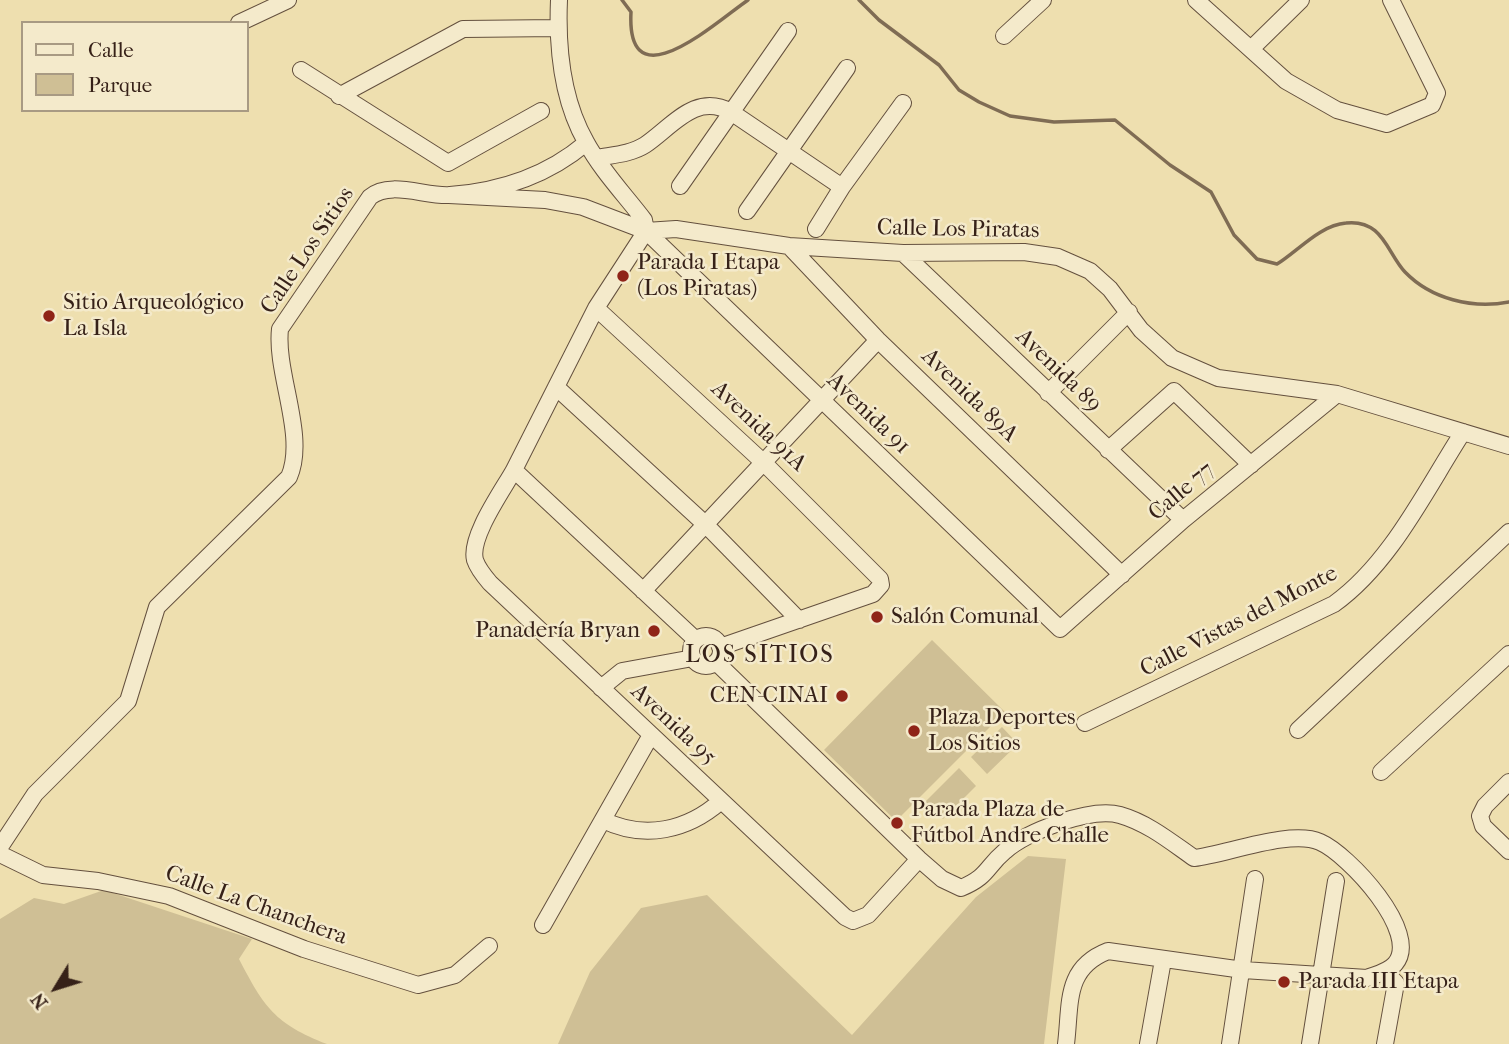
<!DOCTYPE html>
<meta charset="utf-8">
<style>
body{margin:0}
#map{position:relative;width:1509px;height:1044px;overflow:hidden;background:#eedfaf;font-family:"IM FELL French Canon",serif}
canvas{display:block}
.legend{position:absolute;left:21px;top:21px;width:228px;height:91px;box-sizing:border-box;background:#f4eacb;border:2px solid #a89a83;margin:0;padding:9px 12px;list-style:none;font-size:21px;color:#362118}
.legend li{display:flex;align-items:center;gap:14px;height:35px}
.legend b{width:35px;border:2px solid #a89a83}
.north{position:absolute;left:21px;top:953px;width:70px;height:70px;-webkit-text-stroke:5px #f4eacb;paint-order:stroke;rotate:232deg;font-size:19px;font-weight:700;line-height:28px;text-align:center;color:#362118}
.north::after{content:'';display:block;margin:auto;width:24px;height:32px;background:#362118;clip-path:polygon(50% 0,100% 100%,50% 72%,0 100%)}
</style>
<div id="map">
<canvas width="1509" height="1044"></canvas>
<ul class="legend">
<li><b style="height:9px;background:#f4eacb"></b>Calle</li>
<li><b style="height:19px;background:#cfbf95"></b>Parque</li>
</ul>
<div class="north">N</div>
</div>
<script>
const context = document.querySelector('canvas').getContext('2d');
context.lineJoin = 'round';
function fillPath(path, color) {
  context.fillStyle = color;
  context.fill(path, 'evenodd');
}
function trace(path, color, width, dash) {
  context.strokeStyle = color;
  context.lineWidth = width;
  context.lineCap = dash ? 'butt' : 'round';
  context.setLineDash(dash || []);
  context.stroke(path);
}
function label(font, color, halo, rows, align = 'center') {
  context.font = font + ' "IM FELL French Canon",serif';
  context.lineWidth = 5;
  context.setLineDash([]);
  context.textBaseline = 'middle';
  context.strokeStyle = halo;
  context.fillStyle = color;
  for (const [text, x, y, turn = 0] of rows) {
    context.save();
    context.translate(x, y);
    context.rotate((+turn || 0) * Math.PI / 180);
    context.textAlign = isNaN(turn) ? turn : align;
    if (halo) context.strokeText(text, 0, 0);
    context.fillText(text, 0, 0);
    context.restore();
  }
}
fillPath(new Path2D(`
 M 932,640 L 1005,712 L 896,821 L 824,750 Z
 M 1002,727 L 1018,744 L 987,774 L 971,757 Z
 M 959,768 L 976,786 L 943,819 L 925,802 Z
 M 1028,856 L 1066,859 L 1044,1044 L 558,1044 L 590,972 L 641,908 L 707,895 L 852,1035 L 976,897 Z
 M 104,890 L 252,939 L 239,959 C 264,1007 275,1024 327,1044 L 0,1044 L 0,919 L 34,898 L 64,904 Z`), '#cfbf95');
trace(new Path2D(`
 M 622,0 L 631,12 C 626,105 716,22 748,0
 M 859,0 L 879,20 L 939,65 L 959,90 L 979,102 L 1010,116 L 1054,122 L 1115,120 L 1170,165 L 1211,192 L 1234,235 L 1257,259 L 1277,264 C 1298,251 1320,225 1346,223 C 1383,219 1387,253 1405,272 C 1431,299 1472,309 1509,302`), '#7f6c54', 3.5);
const minor = new Path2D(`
 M 559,0 C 557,47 562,100 586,142 C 601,170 625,195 644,220 L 646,231 L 596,308 L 514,470 L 696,640
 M 1196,0 L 1286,81 L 1337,110 L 1387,124 L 1432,105 L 1437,93 L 1391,0
 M 239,23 L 288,0
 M 1004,36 L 1043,0
 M 1252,48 L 1301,0
 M 301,70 L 448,163 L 541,111
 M 339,96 L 463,29 L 558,28
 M 597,158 C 612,155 631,154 645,145 C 672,127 695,92 731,112 L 842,187
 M 680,186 L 788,31
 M 449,195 L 545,200 L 583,207 L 646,231 L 1060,629 L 1183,520 L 1337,394
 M 747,211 L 847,68
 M 816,229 L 842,187 L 903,103
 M 646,231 L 676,229 L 789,246 L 903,253 L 1024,252 L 1058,257 L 1090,271 L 1110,289 L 1141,330 L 1172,358 L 1218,378 L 1337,394 L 1509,446
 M 789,246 L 878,340 L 1122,575
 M 903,253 L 1183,520
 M 596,308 L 763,462 L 880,579 L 881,585 L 873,594 L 720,647
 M 556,387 L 705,524 L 799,620
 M 1048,393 L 1129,312
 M 1108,450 L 1174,391 L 1251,465
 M 514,470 C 503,490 469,537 475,560 C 478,569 484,576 490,583 L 845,917 L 853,921 L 868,915 L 919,859
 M 643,591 L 878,340
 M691 651a15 15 0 1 1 30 0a15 15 0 1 1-30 0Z
 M 716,662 L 919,859 L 942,879 L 961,888 C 989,876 985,868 1005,851 C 1027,831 1091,807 1120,815 C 1148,823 1171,842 1194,858 C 1227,854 1291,829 1320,842 C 1348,854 1422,933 1395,964 C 1388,972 1377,974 1367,978 L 1243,970 L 1108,951 C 1064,968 1071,1004 1066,1044
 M 601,688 L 622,671 L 693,658
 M 1085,723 L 1334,604 C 1391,563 1425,491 1463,432
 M 1298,730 L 1509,532
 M 1381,772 L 1509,654
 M 1509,782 L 1485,806 L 1480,816 L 1483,826 L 1509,851
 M 603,820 C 644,840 687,831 721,801
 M 0,847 L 35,794 L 128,701 L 157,607 L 289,477 C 307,436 275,373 280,329 L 370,197 C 390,180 426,197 450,195 C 502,191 547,176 586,143
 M 0,854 L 43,875 L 98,881 L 169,896 L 304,949 L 418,985 L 455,975 L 489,946
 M 543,925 L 651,735
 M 1385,972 L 1396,983 L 1385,1044
 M 1148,1044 L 1163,960
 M 1230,1044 L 1255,879
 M 1310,1044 L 1336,881`);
trace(minor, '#64503e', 18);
trace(minor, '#f4eacb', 16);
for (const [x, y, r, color] of [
 [623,276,7,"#8f2418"],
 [49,316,7,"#8f2418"],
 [877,617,7,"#8f2418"],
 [654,631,7,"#8f2418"],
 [842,696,7,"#8f2418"],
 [914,731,7,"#8f2418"],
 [897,823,7,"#8f2418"],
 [1284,982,7,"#8f2418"]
]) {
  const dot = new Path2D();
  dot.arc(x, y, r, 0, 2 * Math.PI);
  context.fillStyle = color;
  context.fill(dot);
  trace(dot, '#f4eacb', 2.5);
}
label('23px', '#362118', '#f4eacb', [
 ["Calle Los Piratas",958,230,1],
 ["Calle Los Sitios",308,251,-56],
 ["Avenida 89",1058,371,44],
 ["Avenida 89A",969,396,44],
 ["Avenida 91",868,414,44],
 ["Avenida 91A",758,427,43],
 ["Calle 77",1182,492,-40],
 ["Calle Vistas del Monte",1239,622,-27],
 ["Avenida 95",673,725,43],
 ["Calle La Chanchera",256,906,20]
]);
label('23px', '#362118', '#f4eacb', [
 ["Parada I Etapa",637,263],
 ["(Los Piratas)",637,289],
 ["Sitio Arqueológico",63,303],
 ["La Isla",63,329],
 ["Salón Comunal",891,617],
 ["Panadería Bryan",640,631,"right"],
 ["CEN-CINAI",828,696,"right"],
 ["Plaza Deportes",928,718],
 ["Los Sitios",928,744],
 ["Parada Plaza de",911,810],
 ["Fútbol Andre Challe",911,836],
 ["Parada III Etapa",1298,982]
], 'left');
context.letterSpacing = '2px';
label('24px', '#362118', '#f4eacb', [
 ["LOS SITIOS",760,656]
]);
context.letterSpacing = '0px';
</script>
